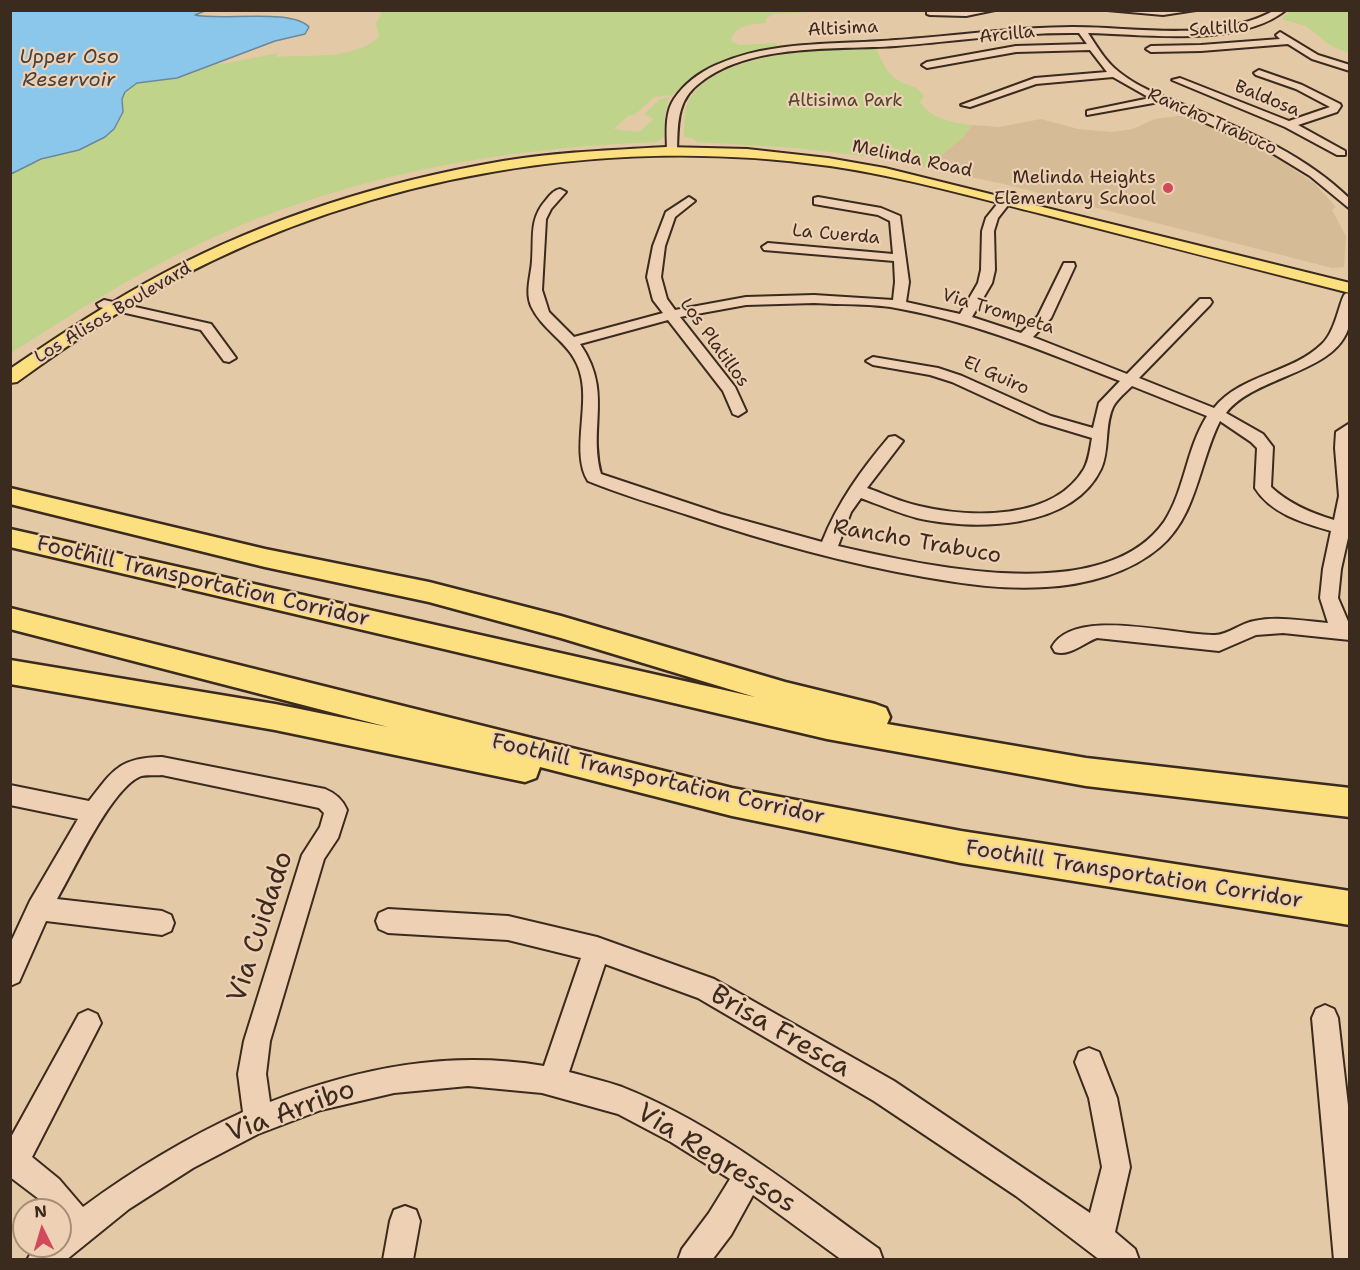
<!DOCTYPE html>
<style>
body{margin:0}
#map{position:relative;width:1360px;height:1270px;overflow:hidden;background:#e4c9a6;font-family:"Shantell Sans",sans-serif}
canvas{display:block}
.frame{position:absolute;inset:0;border:12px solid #3b2a1e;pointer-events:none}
.north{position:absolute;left:12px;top:1198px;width:60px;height:60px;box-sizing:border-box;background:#eed1b4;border:2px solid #a68e78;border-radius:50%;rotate:355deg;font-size:16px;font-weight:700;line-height:24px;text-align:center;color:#3b2a1e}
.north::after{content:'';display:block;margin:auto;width:21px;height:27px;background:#d1495b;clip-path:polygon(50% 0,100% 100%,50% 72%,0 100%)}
</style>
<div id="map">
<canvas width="1360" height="1270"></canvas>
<div class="frame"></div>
<div class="north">N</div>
</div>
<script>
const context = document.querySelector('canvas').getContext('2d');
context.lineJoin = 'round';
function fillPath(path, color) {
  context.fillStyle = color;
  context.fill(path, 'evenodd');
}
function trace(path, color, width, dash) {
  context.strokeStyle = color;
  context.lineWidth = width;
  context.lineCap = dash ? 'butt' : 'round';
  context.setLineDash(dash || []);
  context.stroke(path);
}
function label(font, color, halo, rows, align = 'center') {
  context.font = font + ' "Shantell Sans",sans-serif';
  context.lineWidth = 4.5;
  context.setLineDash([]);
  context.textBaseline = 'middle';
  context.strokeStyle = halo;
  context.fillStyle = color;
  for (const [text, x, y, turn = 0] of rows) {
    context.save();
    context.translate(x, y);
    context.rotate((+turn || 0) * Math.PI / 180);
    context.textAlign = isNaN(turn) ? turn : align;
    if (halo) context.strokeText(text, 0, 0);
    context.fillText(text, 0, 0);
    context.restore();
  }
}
fillPath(new Path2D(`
 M 1186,115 L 1265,150 L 1315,184 L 1336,207 L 1332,210 L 1346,236 L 1344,267 L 1332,268 L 1004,184 L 936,170 L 936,159 L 963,137 L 972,125 L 999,127 L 1041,119 L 1078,129 L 1112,132 L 1133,129 L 1155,119 Z`), '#d5bb96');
fillPath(new Path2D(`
 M 808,10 L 813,12 L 774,14 L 765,19 L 767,23 C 753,24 733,25 731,41 L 739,45 L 776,43 L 778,47 L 727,59 L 706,69 L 687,81 L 673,95 L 654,97 L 636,114 L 628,116 L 614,129 L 639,132 L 654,119 L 644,114 L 660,99 L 669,97 L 665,113 L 664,137 L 656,142 C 499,148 342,176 199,244 C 133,275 72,314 11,353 L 11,174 C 40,156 75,155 104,137 C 112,133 120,121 123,112 C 125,104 120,98 126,90 C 137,78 155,81 170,80 C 187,77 205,67 221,61 L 217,65 L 278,53 L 275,57 C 310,54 351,61 379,37 L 376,24 L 382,11 Z
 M 1291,11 L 1349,11 L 1349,53 L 1331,46 L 1306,26 L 1281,19 Z
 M 860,48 L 876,48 C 881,60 887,74 899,81 C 911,88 915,83 924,96 L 920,102 C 931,119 954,123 972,125 L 963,137 L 937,159 L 936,170 L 896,160 L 797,148 L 696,142 L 694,139 L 684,137 C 684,128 684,114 687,105 C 707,54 815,50 860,48 Z`), '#bfd48a');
const water = new Path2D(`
 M 11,10 L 205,11 L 195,15 C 220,21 292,8 309,27 L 305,34 L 275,41 L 177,78 L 137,83 L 125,92 L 122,99 L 123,112 L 114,129 L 105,137 L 79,150 L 41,159 L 11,174 Z`);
fillPath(water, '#8bc7eb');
trace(water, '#6b8899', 1.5);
const minor = new Path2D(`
 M 927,10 L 995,10 L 966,16 L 930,15 L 927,14 Z
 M 1107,10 L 1196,10 L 1163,15 Z
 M 1275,10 L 1286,10 C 1238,48 1146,34 1088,33 C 1097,47 1106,62 1119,72 C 1141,90 1170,99 1197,110 C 1252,133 1306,156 1350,199 L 1350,209 L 1310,176 L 1269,151 L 1159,102 L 1087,115 L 1087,111 L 1150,98 L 1113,77 L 1036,84 L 970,107 L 961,105 L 1035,78 L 1107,72 L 1090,50 L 1016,52 L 927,68 L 922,65 L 927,62 L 1016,46 L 1087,44 L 1079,33 C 1018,32 957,41 896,46 C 836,50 751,43 701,82 C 676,100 678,124 677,152 L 672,155 L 667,152 C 667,135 664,114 674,99 C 684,84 700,72 716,65 C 771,40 837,45 896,40 C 955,36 1014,27 1073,27 C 1139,27 1215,43 1275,10 Z
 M 1280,32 L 1318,55 L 1350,65 L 1350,71 L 1312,59 L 1288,44 L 1201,51 L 1151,52 L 1146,49 L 1151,46 L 1201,45 L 1280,39 L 1276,35 Z
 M 1259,70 L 1302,85 L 1340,104 L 1341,106 L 1337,112 L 1298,125 L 1345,151 L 1345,155 L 1337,155 L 1285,127 L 1172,80 L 1180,78 L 1289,121 L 1330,107 L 1296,89 L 1256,75 L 1254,73 Z
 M 560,189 L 566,192 L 551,209 L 546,219 L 542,290 L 549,312 L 574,337 L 663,313 L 653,300 L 647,277 L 653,246 L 666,212 L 689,197 L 695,201 L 675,217 L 665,246 L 661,277 L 667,299 L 675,310 L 746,297 L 814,295 L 893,300 L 895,282 L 894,261 L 764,250 L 762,247 L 768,243 L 893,254 L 890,221 L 878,215 L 814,204 L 814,198 L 818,197 L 881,208 L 900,216 L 909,282 L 906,302 L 960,314 L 978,283 L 981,270 L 982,231 L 986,218 L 1006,193 L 1014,193 L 1016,195 L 998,218 L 994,231 L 995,270 L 992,283 L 972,317 L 1021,333 L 1038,316 L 1064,263 L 1074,263 L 1075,266 L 1051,318 L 1033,337 L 1127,374 L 1200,299 L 1210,299 L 1212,302 L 1210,305 L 1139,378 L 1214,408 C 1241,374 1291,374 1322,344 C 1336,331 1340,299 1345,294 C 1346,293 1348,294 1350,293 C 1350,303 1352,316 1349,326 C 1336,374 1255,375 1226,413 L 1263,434 L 1273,447 L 1271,487 C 1289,504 1311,513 1334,520 L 1339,496 L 1335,448 L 1336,432 L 1350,423 L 1350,529 L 1341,569 L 1338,598 L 1350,626 L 1350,640 L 1283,633 L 1256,635 L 1219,651 L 1097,638 C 1083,643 1069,657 1055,652 L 1052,647 C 1074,606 1177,636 1215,635 C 1228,635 1241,623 1254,621 C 1278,616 1303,621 1328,623 L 1320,598 L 1323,569 L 1331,531 C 1304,523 1271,514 1255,488 L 1257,448 L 1251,442 L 1220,421 C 1199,462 1197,516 1160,547 C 1130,573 1085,585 1046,587 C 1005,590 964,584 924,577 C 845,563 768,542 691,516 C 657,505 622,495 588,481 C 571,454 589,408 581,376 C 574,343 544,334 531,306 C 525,291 531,276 532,261 C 534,237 529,219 546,200 C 550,195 554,190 560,189 ZM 814,303 C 842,305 873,303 901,309 C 977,323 1048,353 1120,381 L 1099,403 L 1093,428 L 1051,416 L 962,376 L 938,368 L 873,357 L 866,361 L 873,365 L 930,375 L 952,382 L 1039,422 L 1092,438 C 1090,449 1089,460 1084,469 C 1053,521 970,518 919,506 C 901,502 884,494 867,488 L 903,441 L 895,436 L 889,437 C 861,470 838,502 822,542 L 721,514 L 601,474 C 588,426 613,392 580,344 L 668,320 L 723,391 L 733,414 L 738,416 L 746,411 L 735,387 L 680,317 L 746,305 ZM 1132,386 L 1207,416 C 1186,449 1185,490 1164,522 C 1103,608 924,565 838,546 L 851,512 L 861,498 C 880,505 898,513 917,518 C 973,531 1072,530 1101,469 C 1110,449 1104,427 1113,407 C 1117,399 1126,392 1132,386 Z
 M 104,300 L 211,324 L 236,358 L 229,362 L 224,361 L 201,330 L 99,307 L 97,304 Z
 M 162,757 L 325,789 C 335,793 343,800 347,810 L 338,838 L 324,859 L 270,1041 L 266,1074 L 270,1102 C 359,1068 449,1050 544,1066 L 581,958 L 508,940 L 388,933 L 379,929 L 376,921 L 379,913 L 388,909 L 508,916 L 597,937 L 714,979 L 894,1081 L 1090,1213 L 1102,1167 L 1089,1098 L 1075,1062 L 1079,1052 L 1089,1048 L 1099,1052 L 1117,1098 L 1130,1167 L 1115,1232 L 1135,1249 L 1139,1260 L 1100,1260 L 1016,1196 L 874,1101 L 698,998 L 605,964 L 569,1072 C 587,1077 605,1081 622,1087 C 716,1124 798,1191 879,1249 L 883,1260 L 842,1260 L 753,1195 L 731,1235 L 712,1260 L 678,1260 L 682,1249 L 709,1213 L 730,1179 L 671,1142 L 618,1114 L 542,1093 L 468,1086 L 394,1093 L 321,1110 L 258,1134 L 193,1168 L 129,1209 L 66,1260 L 27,1260 L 35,1246 L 60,1246 L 60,1210 L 47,1210 L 39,1199 L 10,1177 L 10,1139 L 79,1014 L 88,1010 L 97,1014 L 101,1023 L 32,1157 L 59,1179 L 83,1207 C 133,1170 186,1138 243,1112 L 238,1074 L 244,1041 L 302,855 L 320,827 L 324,813 L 319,808 L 162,775 C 155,776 145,774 139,777 C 110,791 74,870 57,899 L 162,911 L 171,915 L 174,923 L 171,931 L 162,935 L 46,921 L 19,982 L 10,986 L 10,944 L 30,901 L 78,819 L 10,805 L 10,785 L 89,801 C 114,769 119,758 162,757 Z
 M 1325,1005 L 1334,1009 L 1338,1018 L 1350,1123 L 1350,1260 L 1334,1260 L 1312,1018 L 1316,1009 Z
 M 405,1206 L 416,1210 L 420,1221 L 413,1260 L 383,1260 L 390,1221 L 394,1210 Z`);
const major = new Path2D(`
 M 666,147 L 747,149 L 828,158 L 885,168 L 1350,283 L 1350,293 C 1250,268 1150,242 1050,216 C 977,198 905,177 830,166 C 608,135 375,174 176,279 C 120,309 68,345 17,382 L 10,383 L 10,369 C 60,335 111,301 164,273 C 270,217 386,181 503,161 C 557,152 612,150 666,147 Z`);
const highway = new Path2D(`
 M 10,488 L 265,549 L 429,582 L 561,616 L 785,682 L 875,704 L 886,708 L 890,717 L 887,724 L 1086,758 L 1350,788 L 1350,817 L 1086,786 L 827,739 L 10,547 L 10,529 L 755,697 L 561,638 L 429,602 L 265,567 L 10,504 Z
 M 10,608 L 732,788 L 961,831 L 1350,891 L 1350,925 L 961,863 L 732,816 L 540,767 L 536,778 L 525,782 L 275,730 L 10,684 L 10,660 L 275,704 L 388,727 L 10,629 Z`);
trace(minor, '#3b2a1e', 4);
trace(major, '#3b2a1e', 4);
trace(highway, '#3b2a1e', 5);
fillPath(minor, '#eed1b4');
fillPath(major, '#fce080');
fillPath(highway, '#fce080');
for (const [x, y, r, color] of [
 [1168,188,6,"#d1495b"]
]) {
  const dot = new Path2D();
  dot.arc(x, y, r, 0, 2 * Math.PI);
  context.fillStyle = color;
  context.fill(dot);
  trace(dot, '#eed1b4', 2);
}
label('18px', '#3b2a1e', '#eed1b4', [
 ["Altisima",843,29,-3],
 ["Saltillo",1219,29,-4],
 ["Arcilla",1007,35,-6],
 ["Baldosa",1267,99,22],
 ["Rancho Trabuco",1212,122,24],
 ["Melinda Road",912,159,12],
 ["La Cuerda",836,235,5],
 ["Via Trompeta",998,312,17],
 ["Los Alisos Boulevard",113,313,-31],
 ["Los Platillos",714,343,54],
 ["El Guiro",996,376,24]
]);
label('18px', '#4f442e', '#eed1b4', [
 ["Altisima Park",845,101]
]);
label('18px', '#3b2a1e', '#eed1b4', [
 ["Melinda Heights",1156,178],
 ["Elementary School",1156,199]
], 'right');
label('italic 20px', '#47423d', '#eed1b4', [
 ["Upper Oso",69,58],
 ["Reservoir",69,81]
]);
label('22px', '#3b2a1e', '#eed1b4', [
 ["Rancho Trabuco",917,542,10],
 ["Foothill Transportation Corridor",203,582,13],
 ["Foothill Transportation Corridor",658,780,13],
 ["Foothill Transportation Corridor",1134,875,9]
]);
label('27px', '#3b2a1e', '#eed1b4', [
 ["Via Cuidado",261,927,-72],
 ["Brisa Fresca",780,1032,30],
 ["Via Arribo",291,1112,-20],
 ["Via Regressos",716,1159,32]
]);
</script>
